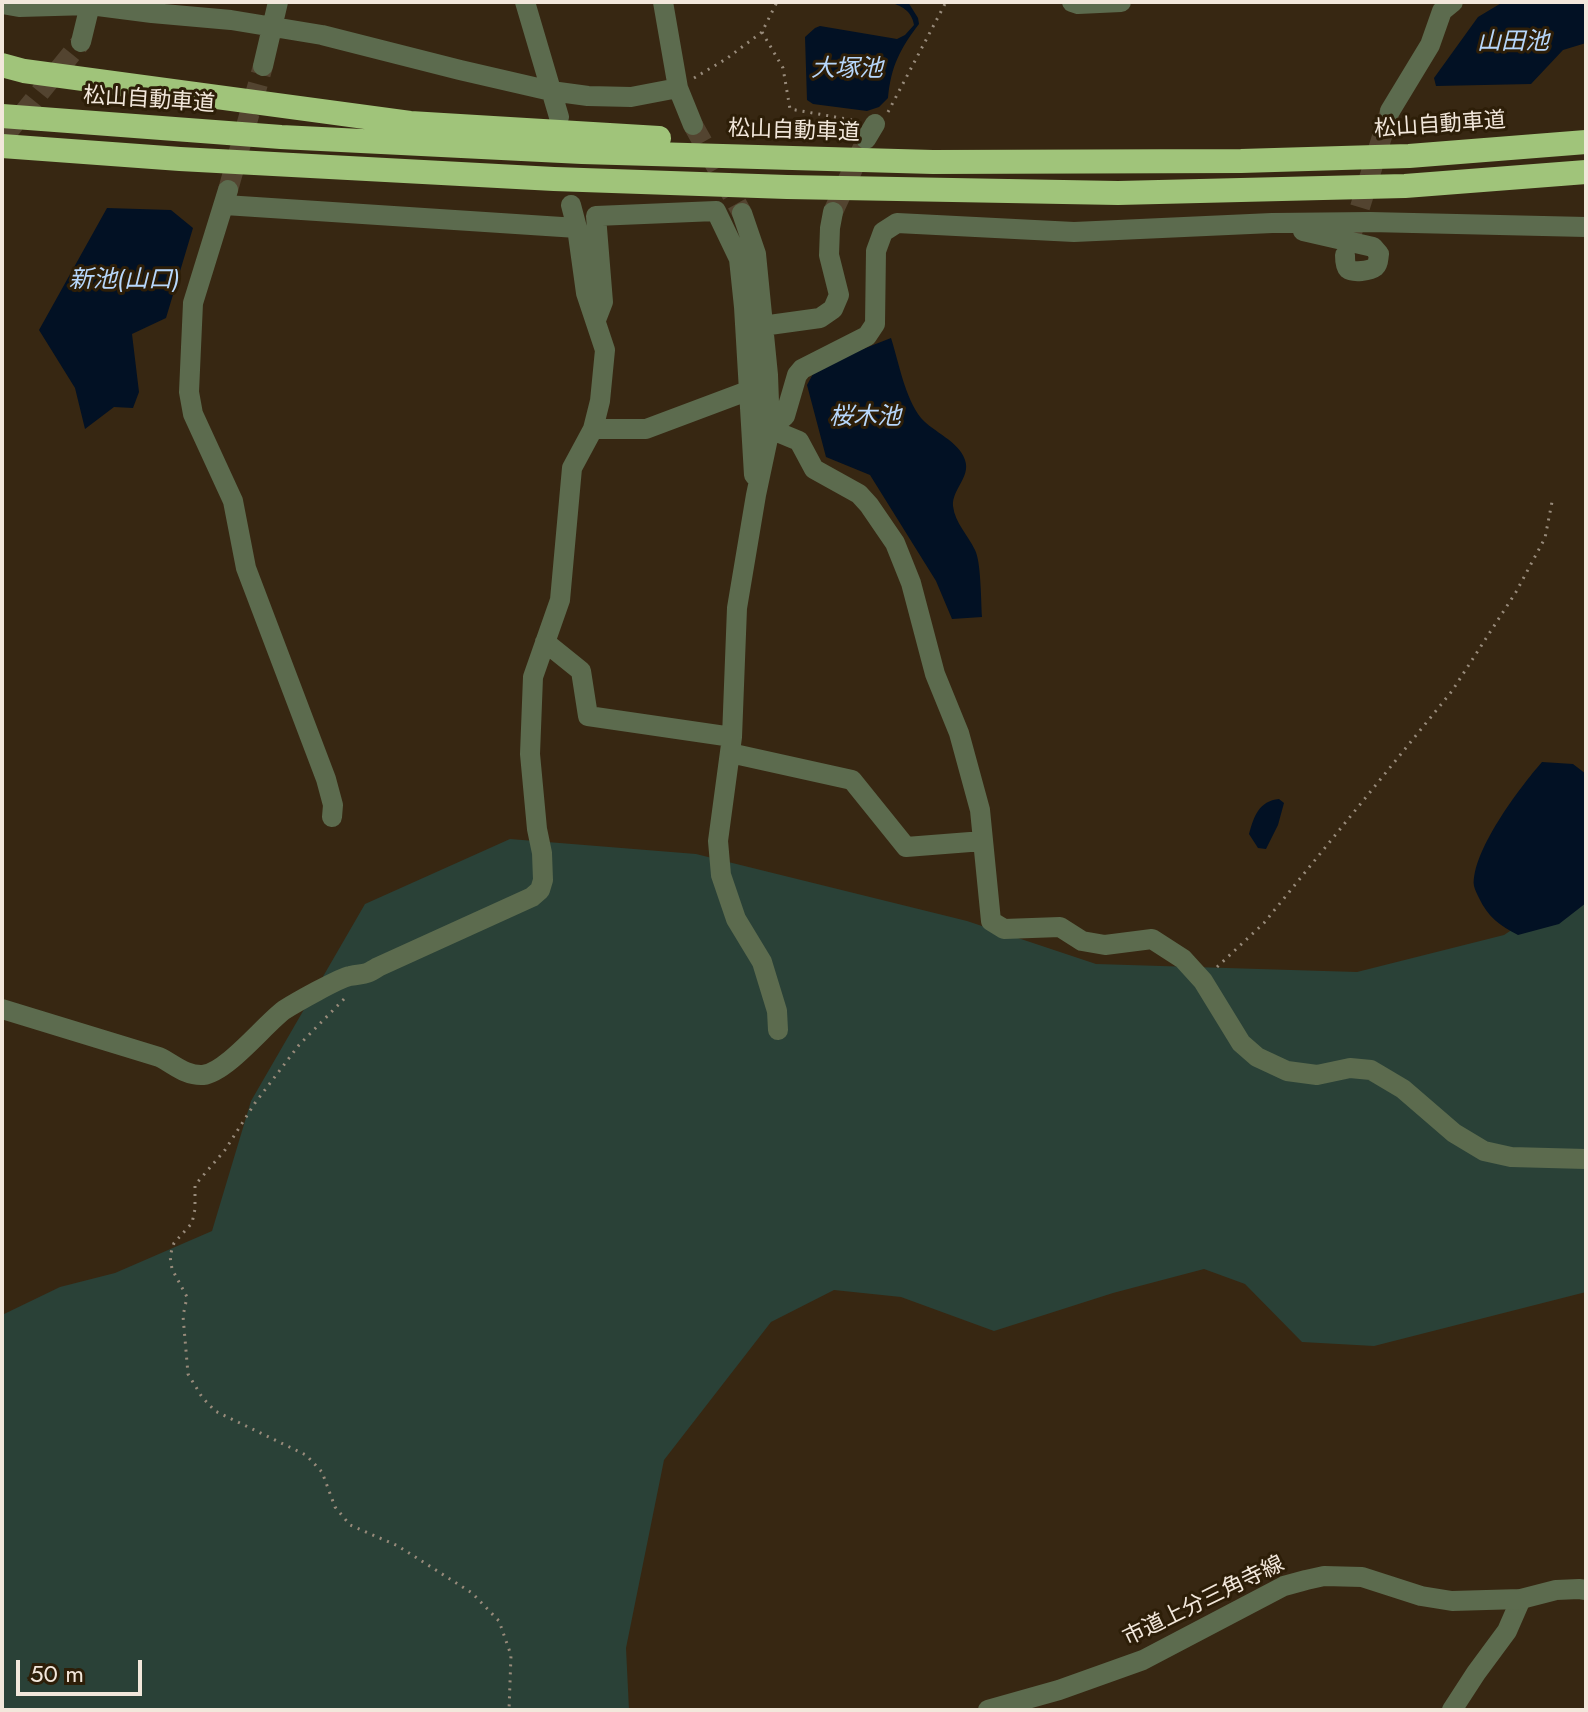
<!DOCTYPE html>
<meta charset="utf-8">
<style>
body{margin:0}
#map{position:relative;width:1588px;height:1712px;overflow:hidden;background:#372712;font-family:Jost,sans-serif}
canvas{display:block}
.frame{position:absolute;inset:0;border:4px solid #f2e7db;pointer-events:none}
.scale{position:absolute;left:16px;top:1660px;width:126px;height:36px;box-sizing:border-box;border:4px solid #f2e7db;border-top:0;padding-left:10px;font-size:24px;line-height:28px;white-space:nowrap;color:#f2e7db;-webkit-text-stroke:6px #2d1e08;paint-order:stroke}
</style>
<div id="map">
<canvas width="1588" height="1712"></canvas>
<div class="frame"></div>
<div class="scale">50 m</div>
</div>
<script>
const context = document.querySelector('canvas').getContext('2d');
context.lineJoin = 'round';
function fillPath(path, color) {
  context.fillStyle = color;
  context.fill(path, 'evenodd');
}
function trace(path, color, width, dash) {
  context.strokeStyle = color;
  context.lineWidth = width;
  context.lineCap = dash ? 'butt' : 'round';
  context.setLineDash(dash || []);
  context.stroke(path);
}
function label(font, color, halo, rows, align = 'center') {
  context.font = font + ' Jost,"Noto Sans JP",sans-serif';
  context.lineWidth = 6;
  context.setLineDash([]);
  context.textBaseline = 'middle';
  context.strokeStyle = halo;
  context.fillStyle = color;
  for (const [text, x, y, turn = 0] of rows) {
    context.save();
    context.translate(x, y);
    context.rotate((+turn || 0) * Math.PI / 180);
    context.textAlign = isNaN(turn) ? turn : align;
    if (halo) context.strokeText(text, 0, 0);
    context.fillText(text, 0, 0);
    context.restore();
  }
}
fillPath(new Path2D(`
 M 510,839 L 696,854 L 967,921 L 1096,964 L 1357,972 L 1504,935 L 1575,888 L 1586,883 L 1586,1292 L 1374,1346 L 1302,1342 L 1245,1284 L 1204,1269 L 1113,1293 L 994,1331 L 901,1297 L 834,1290 L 771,1322 L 664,1460 L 626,1648 L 629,1710 L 2,1710 L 2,1315 L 60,1287 L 115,1273 L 212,1231 L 251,1101 L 365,904 Z`), '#2a4137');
fillPath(new Path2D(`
 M 888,2 L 908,2 L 918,18 L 919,24 C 900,49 891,66 888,98 L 879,107 L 867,111 L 813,104 L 807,100 L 805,37 L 815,28 L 820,26 L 897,39 L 905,35 L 914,25 C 912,11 901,5 888,2 Z
 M 1503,2 L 1586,2 L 1586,43 L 1563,50 L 1531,84 L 1436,86 L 1434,78 L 1478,17 Z
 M 107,208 L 171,210 L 193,228 L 166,318 L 132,334 L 139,392 L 133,408 L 114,407 L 85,429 L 75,388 L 39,330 Z
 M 891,338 C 899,363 905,398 921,418 C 933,432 959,441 965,460 C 971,477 952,489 953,506 C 955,523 968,535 975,550 C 981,561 981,601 982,617 L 952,619 L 936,581 L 870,475 L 826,457 L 807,385 L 814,372 L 822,365 Z
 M 1542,762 L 1573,764 L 1586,774 L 1586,903 L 1559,924 L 1518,935 C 1500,926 1488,917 1479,898 C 1477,894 1475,890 1474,886 C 1471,852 1520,787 1542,762 Z
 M 1279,799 L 1284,803 L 1278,825 L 1266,849 L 1258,848 L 1249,834 C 1254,816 1259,801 1279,799 Z`), '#021124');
trace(new Path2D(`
 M 693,125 L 742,213
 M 2,139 L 81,42
 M 228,190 L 263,66
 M 833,212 L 863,147
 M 1351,236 L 1390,111`), '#534430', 20, [20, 10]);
trace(new Path2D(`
 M 762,32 L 783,68 L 790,109 L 858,121
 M 694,78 L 726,59 L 762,32 L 777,2
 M 888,112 L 946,2
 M 1217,967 L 1264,923 L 1452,691 L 1516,592 L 1545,538 L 1552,502
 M 344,999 L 299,1045 L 255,1103 L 225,1150 L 195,1185 L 195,1209 L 192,1223 L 174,1243 L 170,1256 L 172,1269 L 187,1297 L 183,1316 L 188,1374 L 202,1397 L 215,1411 L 306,1455 L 322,1472 L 335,1507 L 350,1525 L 398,1546 L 472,1593 L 499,1621 L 511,1655 L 509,1710`), '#988b7b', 3, [2, 6]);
trace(new Path2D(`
 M 525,2 L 559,117
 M 663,2 L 678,88 L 693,125
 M 2,4 L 19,7 L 90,5 L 152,13 L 231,20 L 322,35 L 460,70 L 551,91 L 588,96 L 631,97 L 678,88
 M 81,42 L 90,5
 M 263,66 L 278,2
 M 1390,111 L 1430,45 L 1442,11 L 1453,2
 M 866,139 L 875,124
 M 228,190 L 193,303 L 189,392 L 193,414 L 233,501 L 246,568 L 326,779 L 333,805 L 332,817
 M 225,205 L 577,228
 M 742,213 L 756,254 L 768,375 L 770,429 L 756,495 L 737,608 L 732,737 L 718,841 L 721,875 L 736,919 L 762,962 L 777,1011 L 778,1030
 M 1303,231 L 1373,247 L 1379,254 C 1378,259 1379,263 1375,267 C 1370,271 1353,273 1348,269 C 1345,266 1345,259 1345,255
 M 596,320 L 603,302 L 596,216 L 716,211 L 739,259 L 744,307 L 754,475
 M 762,326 L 820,318 L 833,309 L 839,295 L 829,255 L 830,228 L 833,212
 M 593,429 L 646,429 L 750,390
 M 770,429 L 799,441 L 814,469 L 859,494 L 869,505 L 895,543 L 911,583 L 935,674 L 959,733 L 980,810 L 991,921 L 1004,929 L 1060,927 L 1082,941 L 1105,945 L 1152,939 L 1183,959 L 1203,981 L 1241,1043 L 1257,1057 L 1287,1071 L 1317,1075 L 1350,1068 L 1371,1070 L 1403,1089 L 1454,1133 L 1484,1151 L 1511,1157 L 1586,1159
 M 770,429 L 785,416 L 797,375 L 802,369 L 867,336 L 875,324 L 876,251 L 883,232 L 897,223 L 1074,232 L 1272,223 L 1370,222 L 1586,227
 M 545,642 L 581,671 L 588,716 L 732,737
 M 730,753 L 852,780 L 906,847 L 983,841
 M 2,1009 L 159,1057 C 174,1064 185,1076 203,1075 C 227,1072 264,1025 284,1010 C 295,1003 339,978 350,976 C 364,973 364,976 378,967 L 532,897 L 540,890 L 543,880 L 542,853 L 537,829 L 530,754 L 533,677 L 560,600 L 572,468 L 593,429 L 600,401 L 605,350 L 586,293 L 577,228 L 571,205
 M 1452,1710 L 1476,1673 L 1507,1631 L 1521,1599`), '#5c6b4e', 20);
trace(new Path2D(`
 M 1072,2 L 1078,4 L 1121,2
 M 988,1710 L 1059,1690 L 1143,1660 L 1284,1586 L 1306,1580 L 1324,1576 L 1362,1577 L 1421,1596 L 1452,1601 L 1521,1599 L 1556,1590 L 1579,1589 L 1586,1590`), '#5c6b4e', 20);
trace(new Path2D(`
 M 2,65 L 24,71 L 410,123 L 659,138
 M 2,116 L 281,137 L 582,152 L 933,162 L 1241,161 L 1409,156 L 1586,142
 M 2,146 L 180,159 L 554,179 L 787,187 L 1118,193 L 1405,186 L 1586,172`), '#a0c47a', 24);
label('22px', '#f2e7db', '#2d1e08', [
 ["松山自動車道",149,101,4],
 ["松山自動車道",1440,126,-4],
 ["松山自動車道",794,132,2],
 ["市道上分三角寺線",1204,1602,-26]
]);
label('italic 24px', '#b7d7fb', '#2d1e08', [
 ["山田池",1513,43],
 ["大塚池",847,70],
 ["新池(山口)",124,281],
 ["桜木池",865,418]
]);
</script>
